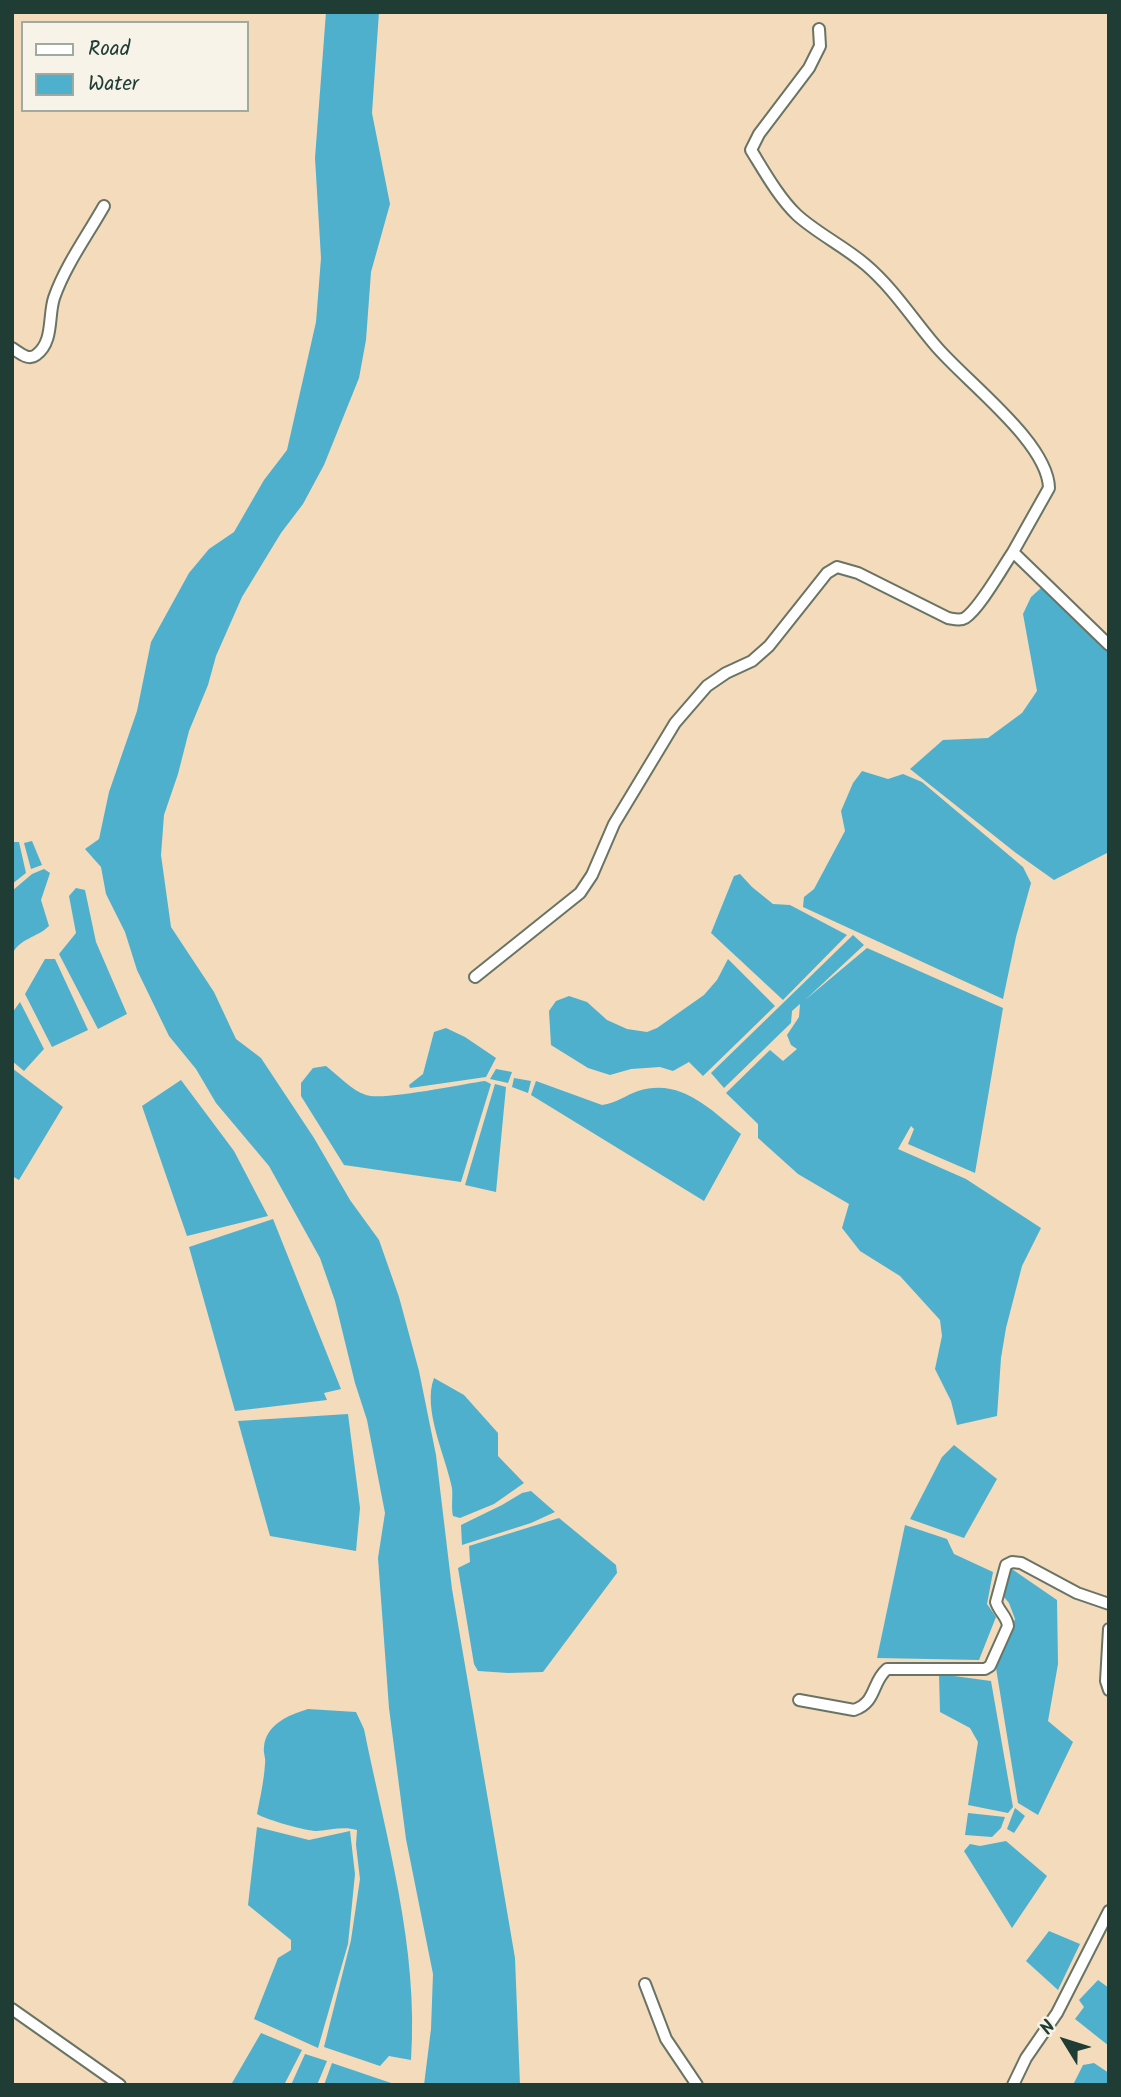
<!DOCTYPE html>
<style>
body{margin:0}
#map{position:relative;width:1121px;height:2097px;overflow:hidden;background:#f3dbbc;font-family:Kalam,sans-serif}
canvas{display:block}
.frame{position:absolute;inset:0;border:14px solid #1f3d34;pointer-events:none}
.legend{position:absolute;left:21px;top:21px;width:228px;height:91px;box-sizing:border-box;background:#f7f3e8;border:2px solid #a1aaa0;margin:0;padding:9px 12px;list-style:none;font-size:21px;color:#1f3d34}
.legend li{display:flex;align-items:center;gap:14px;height:35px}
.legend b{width:35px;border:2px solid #a1aaa0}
.north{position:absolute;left:1030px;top:2006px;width:70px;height:70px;-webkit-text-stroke:5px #f7f3e8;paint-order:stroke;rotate:308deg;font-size:19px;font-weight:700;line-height:28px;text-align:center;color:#1f3d34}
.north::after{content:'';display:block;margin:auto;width:24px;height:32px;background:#1f3d34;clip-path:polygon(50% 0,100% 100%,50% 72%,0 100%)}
</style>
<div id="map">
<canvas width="1121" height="2097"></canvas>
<div class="frame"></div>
<ul class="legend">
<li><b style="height:9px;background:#fff"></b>Road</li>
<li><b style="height:19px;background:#4eb0cd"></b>Water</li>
</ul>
<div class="north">N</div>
</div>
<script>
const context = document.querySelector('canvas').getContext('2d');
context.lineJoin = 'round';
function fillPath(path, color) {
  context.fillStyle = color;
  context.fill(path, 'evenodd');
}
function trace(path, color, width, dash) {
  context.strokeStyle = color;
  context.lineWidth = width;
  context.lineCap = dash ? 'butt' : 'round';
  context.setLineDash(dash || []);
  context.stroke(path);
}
fillPath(new Path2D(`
 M 326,12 L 379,12 L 372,113 L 390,204 L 371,272 L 366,340 L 359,378 L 324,465 L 303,504 L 281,533 L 242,597 L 216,656 L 208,685 L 189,731 L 178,774 L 164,815 L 161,855 L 171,927 L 214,992 L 236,1039 L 261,1058 L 314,1138 L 350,1200 L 379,1240 L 399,1297 L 419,1371 L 436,1455 L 452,1589 L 515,1958 L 520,2085 L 424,2085 L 431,2029 L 433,1974 L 406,1839 L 389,1708 L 378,1558 L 385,1513 L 367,1420 L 355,1383 L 335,1301 L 320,1258 L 269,1166 L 216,1103 L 196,1069 L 169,1036 L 137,970 L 125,932 L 106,894 L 101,867 L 85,849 L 99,839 L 109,792 L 137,711 L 151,642 L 189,573 L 209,549 L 234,532 L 264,480 L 287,450 L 316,322 L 321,258 L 315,158 Z
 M 1041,588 L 1109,646 L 1109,852 L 1054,880 L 1016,853 L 910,769 L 943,740 L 988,738 L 1022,713 L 1037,691 L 1023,614 L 1031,597 Z
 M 862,771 L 888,779 L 903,774 L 922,782 L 1023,867 L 1031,883 L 1016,937 L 1003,999 L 803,907 L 804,897 L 814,889 L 845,831 L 841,811 L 853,783 Z
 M 32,841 L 42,865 L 31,869 L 24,843 Z
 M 12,842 L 19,842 L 26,873 L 12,884 Z
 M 44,869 L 50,873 L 41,900 L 49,926 C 37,938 19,938 12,955 L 12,891 L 32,874 Z
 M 740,874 L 752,887 L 773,904 L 790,905 L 847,935 L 783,1000 L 711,933 L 734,876 Z
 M 76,888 L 85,890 L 96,942 L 127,1014 L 98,1029 L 59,954 L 76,933 L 69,896 Z
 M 853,935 L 864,945 L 805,1000 L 867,948 L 1003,1008 L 975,1173 L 908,1144 L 914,1129 L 911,1126 L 898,1149 L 966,1179 L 1041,1228 L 1022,1266 L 1006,1328 L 1001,1358 L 997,1416 L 957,1425 L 951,1401 L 935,1369 L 942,1336 L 940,1320 L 900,1276 L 860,1251 L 842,1228 L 849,1204 L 798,1174 L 758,1138 L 758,1124 L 726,1093 L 770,1050 L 783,1061 L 797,1049 L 791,1045 L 787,1035 L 799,1017 L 800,1004 L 792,1011 L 791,1023 L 724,1088 L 711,1073 Z
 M 45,959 L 55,959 L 88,1030 L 52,1047 L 25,994 Z
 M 728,959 L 775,1006 L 703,1076 L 689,1062 L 673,1071 L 660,1067 L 631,1069 L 610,1075 L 588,1068 L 551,1045 L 549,1011 L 556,1001 L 569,996 L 587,1002 L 607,1020 L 627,1029 L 647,1032 L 657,1028 L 704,995 L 717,980 Z
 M 20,1002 L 44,1049 L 24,1071 L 12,1061 L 12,1013 Z
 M 446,1028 L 465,1037 L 496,1058 L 486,1077 L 410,1088 L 409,1085 L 423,1074 L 434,1032 Z
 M 326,1066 C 338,1075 351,1090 366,1095 C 383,1101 462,1084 485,1081 L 491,1084 L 461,1182 L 344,1165 L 301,1096 L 301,1083 L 313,1068 Z
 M 12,1068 L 63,1107 L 19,1180 L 12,1176 Z
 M 496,1069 L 512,1072 L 508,1083 L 490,1079 Z
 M 514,1078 L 531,1081 L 528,1093 L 512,1087 Z
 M 181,1080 L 234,1151 L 268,1216 L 187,1236 L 142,1106 Z
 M 536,1081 L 602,1105 C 617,1103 626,1095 638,1091 C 681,1077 711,1110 741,1134 L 704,1201 L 531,1095 Z
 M 495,1084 L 506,1087 L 496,1192 L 465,1185 Z
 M 273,1219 L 341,1389 L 324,1393 L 327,1400 L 235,1411 L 189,1247 Z
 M 434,1378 L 464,1395 L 498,1433 L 498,1456 L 524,1483 L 494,1504 L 460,1518 L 453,1516 C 451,1507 453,1497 452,1488 C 446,1457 422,1409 434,1378 Z
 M 348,1414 L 360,1508 L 356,1551 L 270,1536 L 238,1421 Z
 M 954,1445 L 997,1479 L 964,1538 L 910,1519 L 942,1457 Z
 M 531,1491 L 555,1512 L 531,1523 L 462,1545 L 461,1525 L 502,1505 L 522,1493 Z
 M 559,1518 L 616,1565 L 617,1573 L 543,1672 L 508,1673 L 478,1671 L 474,1664 L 458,1568 L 470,1562 L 469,1546 Z
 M 905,1525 L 947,1539 L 954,1554 L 993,1572 L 987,1604 L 996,1617 L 979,1660 L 877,1658 Z
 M 1006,1565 L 1057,1600 L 1058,1664 L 1048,1721 L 1073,1742 L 1038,1815 L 1018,1803 L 996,1668 L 1015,1619 L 1009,1603 L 999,1591 Z
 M 939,1674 L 991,1681 L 1013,1807 L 1008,1813 L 968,1805 L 978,1742 L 970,1728 L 940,1712 Z
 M 308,1709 L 356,1712 L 364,1729 C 386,1838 419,1947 411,2060 L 389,2056 L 380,2066 L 324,2047 L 351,1940 L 360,1879 L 356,1845 L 357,1830 C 343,1826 332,1830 317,1831 C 306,1831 267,1820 257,1814 C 260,1798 264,1781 265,1764 C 266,1758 263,1753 264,1747 C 266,1724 289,1715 308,1709 Z
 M 1015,1808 L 1025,1816 L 1014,1833 L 1007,1829 Z
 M 968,1813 L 1005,1817 L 1001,1828 L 992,1837 L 965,1835 Z
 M 257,1827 L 309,1840 L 350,1831 L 355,1874 L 348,1944 L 318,2048 L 254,2019 L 278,1958 L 291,1950 L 291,1940 L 248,1905 Z
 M 1006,1841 L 1047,1876 L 1012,1928 L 964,1851 L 970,1844 L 980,1846 Z
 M 1049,1931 L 1080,1944 L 1058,1990 L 1026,1961 Z
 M 1098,1980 L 1109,1988 L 1109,2046 L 1075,2019 L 1084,2007 L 1079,2000 Z
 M 261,2033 L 302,2050 L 284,2085 L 236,2085 L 232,2083 Z
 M 305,2054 L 327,2061 L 317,2085 L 291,2085 Z
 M 332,2063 L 397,2085 L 324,2085 Z
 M 1094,2063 L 1109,2073 L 1109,2085 L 1073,2085 L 1083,2065 Z`), '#4eb0cd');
const minor = new Path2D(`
 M 819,29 L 820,46 L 809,68 L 759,134 L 751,150 C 764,171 779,198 797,215 C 818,234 844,246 866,265 C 893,288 912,318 935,345 C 965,381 1048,442 1049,488 L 1013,552
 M 12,348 C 20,353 28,361 36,355 C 54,342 48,316 54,298 C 65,266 87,236 104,206
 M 475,977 L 580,893 L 592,875 L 614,824 L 675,723 L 707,686 L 726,673 L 752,661 L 769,646 L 827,573 L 837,567 L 858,573 L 948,618 C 954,619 960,621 965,618 C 980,608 1002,568 1013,552 L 1109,645
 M 1109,1629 L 1106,1681 L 1109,1690
 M 799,1700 L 854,1710 C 877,1702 871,1683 887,1669 L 985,1669 L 990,1666 L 1008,1626 C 1007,1616 999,1612 996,1602 L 1006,1565 L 1012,1562 L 1021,1563 L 1077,1593 L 1109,1604
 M 645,1984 L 666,2039 L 697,2085
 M 12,2009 L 120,2085
 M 1013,2085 L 1026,2058 L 1057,2013 L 1109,1911`);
trace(minor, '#697464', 14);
trace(minor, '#fff', 10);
</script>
